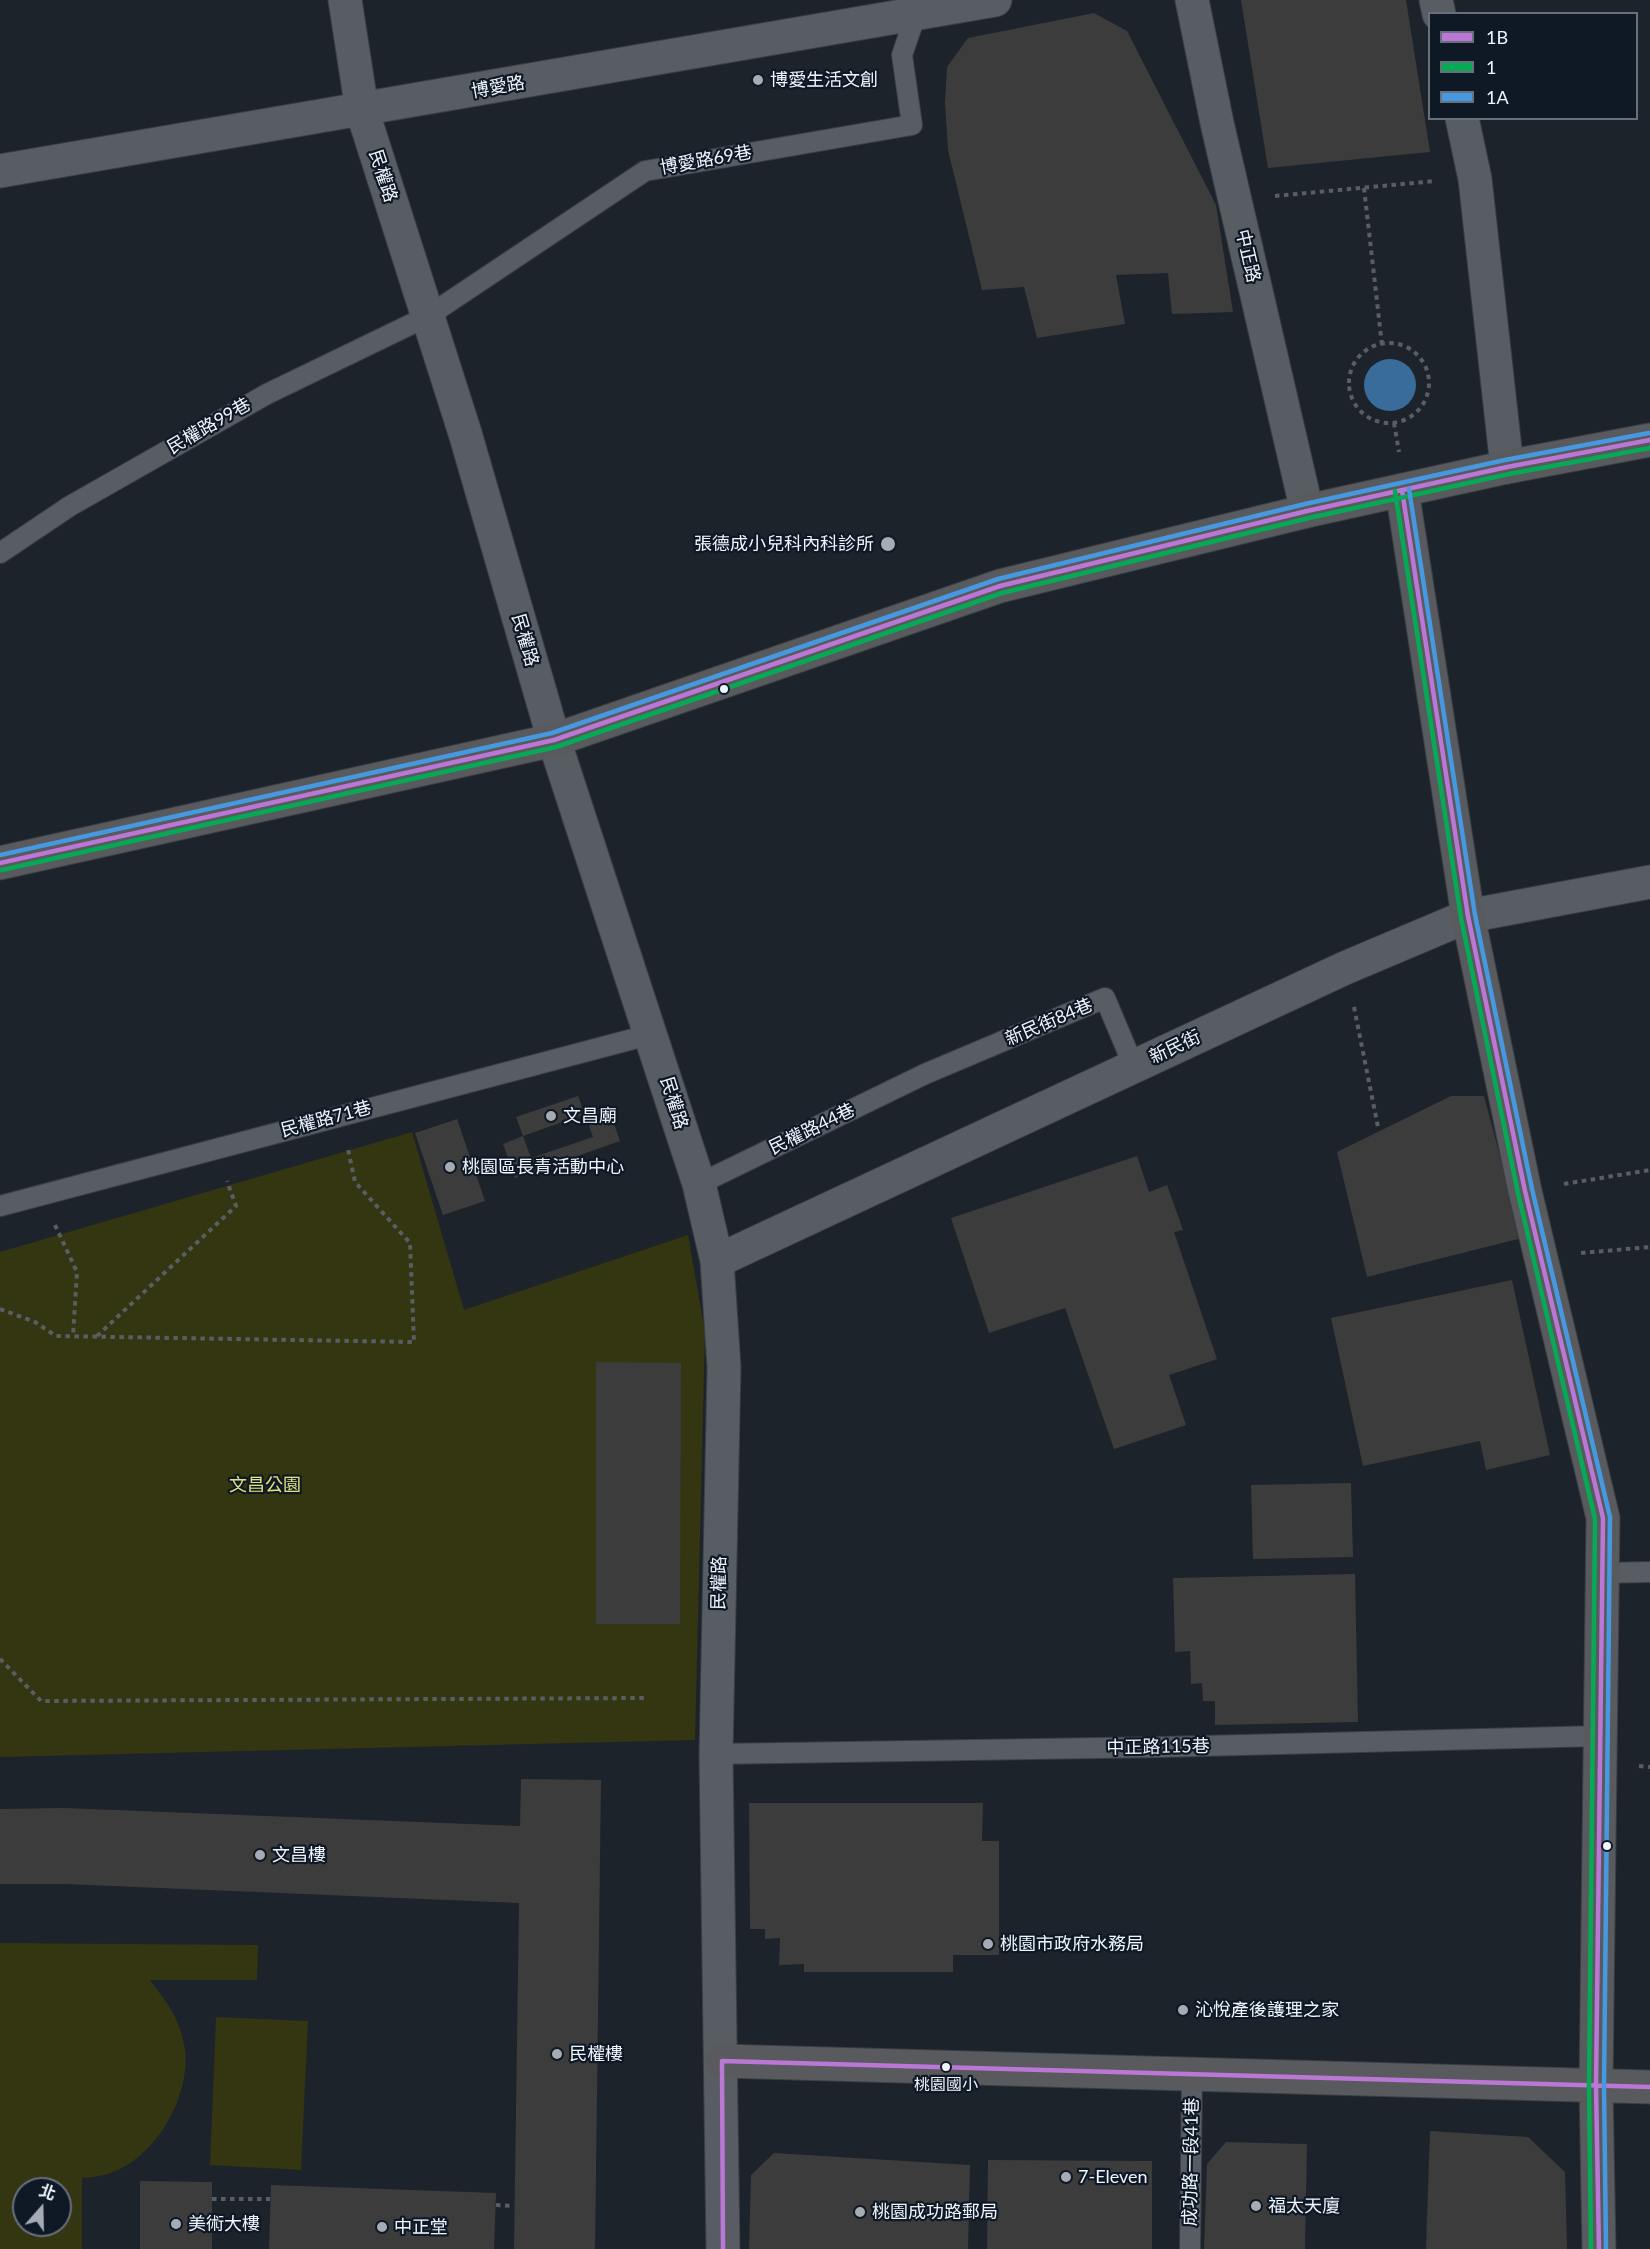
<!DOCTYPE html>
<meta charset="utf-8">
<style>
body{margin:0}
#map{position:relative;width:1650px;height:2249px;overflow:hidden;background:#1d232a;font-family:Lato,"Noto Sans TC",sans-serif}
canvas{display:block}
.legend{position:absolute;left:1428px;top:12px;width:210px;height:108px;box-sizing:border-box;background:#0f1825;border:2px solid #68707c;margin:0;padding:8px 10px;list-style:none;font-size:18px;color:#eef5fe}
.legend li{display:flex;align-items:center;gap:12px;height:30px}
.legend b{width:30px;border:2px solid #68707c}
.north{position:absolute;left:12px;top:2177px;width:60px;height:60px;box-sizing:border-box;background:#0f1825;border:2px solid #68707c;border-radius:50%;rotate:20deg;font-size:16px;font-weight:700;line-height:24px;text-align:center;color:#eef5fe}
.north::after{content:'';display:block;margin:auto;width:21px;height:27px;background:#a5acb4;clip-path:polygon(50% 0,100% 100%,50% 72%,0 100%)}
</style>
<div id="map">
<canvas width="1650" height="2249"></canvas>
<ul class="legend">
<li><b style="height:8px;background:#ba77d6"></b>1B</li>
<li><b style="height:8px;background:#06aa56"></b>1</li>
<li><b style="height:8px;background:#4699e1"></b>1A</li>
</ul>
<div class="north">北</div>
</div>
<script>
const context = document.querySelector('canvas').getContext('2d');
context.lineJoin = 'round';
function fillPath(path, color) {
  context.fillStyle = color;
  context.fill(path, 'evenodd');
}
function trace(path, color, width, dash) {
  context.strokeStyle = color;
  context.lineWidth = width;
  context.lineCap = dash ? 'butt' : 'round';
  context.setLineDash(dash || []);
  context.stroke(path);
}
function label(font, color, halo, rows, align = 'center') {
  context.font = font + ' Lato,"Noto Sans TC",sans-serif';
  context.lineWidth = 4.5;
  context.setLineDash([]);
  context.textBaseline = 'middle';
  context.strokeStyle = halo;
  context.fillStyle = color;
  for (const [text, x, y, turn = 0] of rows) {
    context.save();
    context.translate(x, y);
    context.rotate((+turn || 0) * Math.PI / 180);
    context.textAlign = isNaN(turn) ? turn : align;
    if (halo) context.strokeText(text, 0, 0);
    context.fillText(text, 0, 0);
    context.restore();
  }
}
fillPath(new Path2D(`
 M 412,1132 L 464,1310 L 688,1235 L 705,1332 L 695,1740 L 0,1757 L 0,1252 Z
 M 0,1943 L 258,1945 L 257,1980 L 150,1980 C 167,2003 178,2015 184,2044 C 194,2094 154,2163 104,2175 C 97,2176 89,2179 82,2177 L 82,2249 L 0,2249 ZM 24,2189 L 60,2189 L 60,2225 L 24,2225 Z
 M 216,2017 L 308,2021 L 301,2170 L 210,2165 Z`), '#343511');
fillPath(new Path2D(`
 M1364 385a26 26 0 1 1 52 0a26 26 0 1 1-52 0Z`), '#396c98');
fillPath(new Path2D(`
 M 1241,0 L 1406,0 L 1430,152 L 1268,168 Z
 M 1094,13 L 1127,31 L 1216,205 L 1233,312 L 1172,314 L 1168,273 L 1116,275 L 1125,324 L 1037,338 L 1024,287 L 982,290 L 948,150 L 945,103 L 947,67 L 968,38 Z
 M 578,1096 L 585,1114 L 608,1107 L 620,1141 L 515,1178 L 503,1144 L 523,1136 L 531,1158 L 593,1137 L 585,1114 L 523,1136 L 516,1117 Z
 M 1451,1096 L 1484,1096 L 1522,1238 L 1367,1277 L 1337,1152 Z
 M 457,1119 L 485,1201 L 443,1215 L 415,1133 Z
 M 1137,1156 L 1149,1192 L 1167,1185 L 1183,1230 L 1174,1232 L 1217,1359 L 1169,1375 L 1186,1425 L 1114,1449 L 1065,1308 L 989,1333 L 951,1218 Z
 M 1512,1280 L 1550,1455 L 1486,1470 L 1480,1441 L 1363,1466 L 1331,1318 Z
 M 596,1362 L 681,1363 L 680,1624 L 596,1624 Z
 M 1351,1483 L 1353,1557 L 1253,1559 L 1251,1485 Z
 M 1355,1574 L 1358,1722 L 1215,1725 L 1215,1701 L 1203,1701 L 1202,1683 L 1191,1684 L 1190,1651 L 1175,1652 L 1173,1578 Z
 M 521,1779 L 601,1780 L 595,2249 L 514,2249 L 519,1903 L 65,1884 L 0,1884 L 0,1809 L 64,1808 L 520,1826 Z
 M 749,1803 L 983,1803 L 982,1841 L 999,1841 L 999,1955 L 953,1955 L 953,1972 L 804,1972 L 804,1964 L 779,1965 L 780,1938 L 765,1939 L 765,1929 L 750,1929 Z
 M 1430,2131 L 1528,2137 L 1565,2172 L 1567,2249 L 1426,2249 Z
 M 1226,2142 L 1307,2144 L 1305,2249 L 1204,2249 L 1207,2164 Z
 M 774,2153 L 970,2165 L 968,2249 L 749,2249 L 751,2175 Z
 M 988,2160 L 1152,2161 L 1152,2249 L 987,2249 Z
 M 140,2181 L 212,2182 L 212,2249 L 140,2249 Z
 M 271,2185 L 496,2193 L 494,2249 L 269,2249 Z`), '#3c3c3d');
const lane = new Path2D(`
 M 0,553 L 70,506 L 267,394 L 428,316 L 645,171 L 912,125 L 902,55 L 916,14
 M 699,1184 L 925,1074 L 1105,998 L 1134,1067
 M 0,1206 L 652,1034
 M 1602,1573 L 1650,1572
 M 716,1754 L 1162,1747 L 1600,1736
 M 1190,2249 L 1192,2075`);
const street = new Path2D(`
 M 345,0 L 362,110 L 465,433 L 554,740 L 699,1184 L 717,1261 L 724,1367 L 716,1754 L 723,2249
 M 1192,0 L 1217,123 L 1307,511
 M 1436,0 L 1439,14
 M 1462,118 L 1475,179 L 1507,467
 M 0,171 L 995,0
 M 717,1261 L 1345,968 L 1468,916 L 1650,882`);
const secondary = new Path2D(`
 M 1402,490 L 1468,916 L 1525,1191 L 1603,1518 L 1596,2086 L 1599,2249
 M 0,863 L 554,740 L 1000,586 L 1307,511 L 1507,467 L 1650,440
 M 722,2061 L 1650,2087`);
trace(lane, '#3a3e45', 22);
trace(street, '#3a3e45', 35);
trace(secondary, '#3a3e45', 35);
trace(new Path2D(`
 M 1364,188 L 1382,345
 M 1275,196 L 1435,181
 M1349 383a40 40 0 1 1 80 0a40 40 0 1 1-80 0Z
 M 1394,423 L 1399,452
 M 1354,1007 L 1378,1127
 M 1564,1184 L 1650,1170
 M 55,1225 L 77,1272 L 73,1336
 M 1581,1253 L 1650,1247
 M 0,1309 L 35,1322 L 56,1336 L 414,1342 L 410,1243 L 355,1182 L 348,1149
 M 97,1336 L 236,1206 L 227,1181
 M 0,1659 L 41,1701 L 645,1698
 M 1639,1766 L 1650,1767
 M 212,2199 L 270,2199
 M 496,2205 L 514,2206`), '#595e63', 4, [4.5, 4.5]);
trace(lane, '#585d63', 20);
trace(street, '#585d63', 33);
trace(secondary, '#585a5d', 33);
trace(new Path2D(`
 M 1402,490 L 1468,916 L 1525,1191 L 1603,1518 L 1596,2086 L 1599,2249
 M 0,863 L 554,740 L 1000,586 L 1307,511 L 1507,467 L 1650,440
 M 723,2249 L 722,2061 L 1650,2087`), '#ba77d6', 4.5);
trace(new Path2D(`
 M 1395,491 L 1461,918 L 1518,1193 L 1595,1519 L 1589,2086 L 1591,2249
 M 2,870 L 556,747 L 1002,593 L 1309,518 L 1509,474 L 1650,448`), '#06aa56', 4.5);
trace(new Path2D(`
 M 1409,489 L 1475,915 L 1532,1189 L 1610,1517 L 1604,2086 L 1606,2249
 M 0,855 L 552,733 L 998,579 L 1305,504 L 1505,460 L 1649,433`), '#4699e1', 4.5);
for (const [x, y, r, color] of [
 [758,80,6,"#a5acb4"],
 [888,544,8,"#a5acb4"],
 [724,689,5,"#eef5fe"],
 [551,1116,6,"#a5acb4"],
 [450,1167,6,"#a5acb4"],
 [1607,1846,5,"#eef5fe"],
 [260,1855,6,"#a5acb4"],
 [988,1944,6,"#a5acb4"],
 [1183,2010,6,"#a5acb4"],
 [557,2054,6,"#a5acb4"],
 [946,2067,5,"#eef5fe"],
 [1066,2177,6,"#a5acb4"],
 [1256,2206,6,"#a5acb4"],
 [860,2212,6,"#a5acb4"],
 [176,2224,6,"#a5acb4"],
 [382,2227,6,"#a5acb4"]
]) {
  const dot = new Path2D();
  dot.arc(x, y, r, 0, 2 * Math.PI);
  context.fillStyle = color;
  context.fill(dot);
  trace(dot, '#0f1825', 2);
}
label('16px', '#eef5fe', '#0f1825', [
 ["桃園國小",946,2085]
]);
label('18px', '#eef5fe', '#0f1825', [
 ["博愛生活文創",770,80],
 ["張德成小兒科內科診所",874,544,"right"],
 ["文昌廟",563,1116],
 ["桃園區長青活動中心",462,1167],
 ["文昌樓",272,1855],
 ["桃園市政府水務局",1000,1944],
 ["沁悅產後護理之家",1195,2010],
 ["民權樓",569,2054],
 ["7-Eleven",1078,2177],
 ["福太天廈",1268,2206],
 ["桃園成功路郵局",872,2212],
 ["美術大樓",188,2224],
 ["中正堂",394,2227]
], 'left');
label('18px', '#eef5fe', '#0f1825', [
 ["博愛路",498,87,-10],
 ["博愛路69巷",706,160,-10],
 ["民權路",383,176,72],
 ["中正路",1248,256,77],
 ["民權路99巷",209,426,-30],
 ["民權路",525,640,74],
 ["新民街84巷",1049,1022,-23],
 ["新民街",1175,1047,-25],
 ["民權路",674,1103,73],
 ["民權路71巷",326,1119,-15],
 ["民權路44巷",812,1129,-26],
 ["民權路",719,1583,-89],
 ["中正路115巷",1158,1747,-1],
 ["成功路一段41巷",1191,2162,-89]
]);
label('18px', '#e0e27d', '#0f1825', [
 ["文昌公園",265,1485]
]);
</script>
